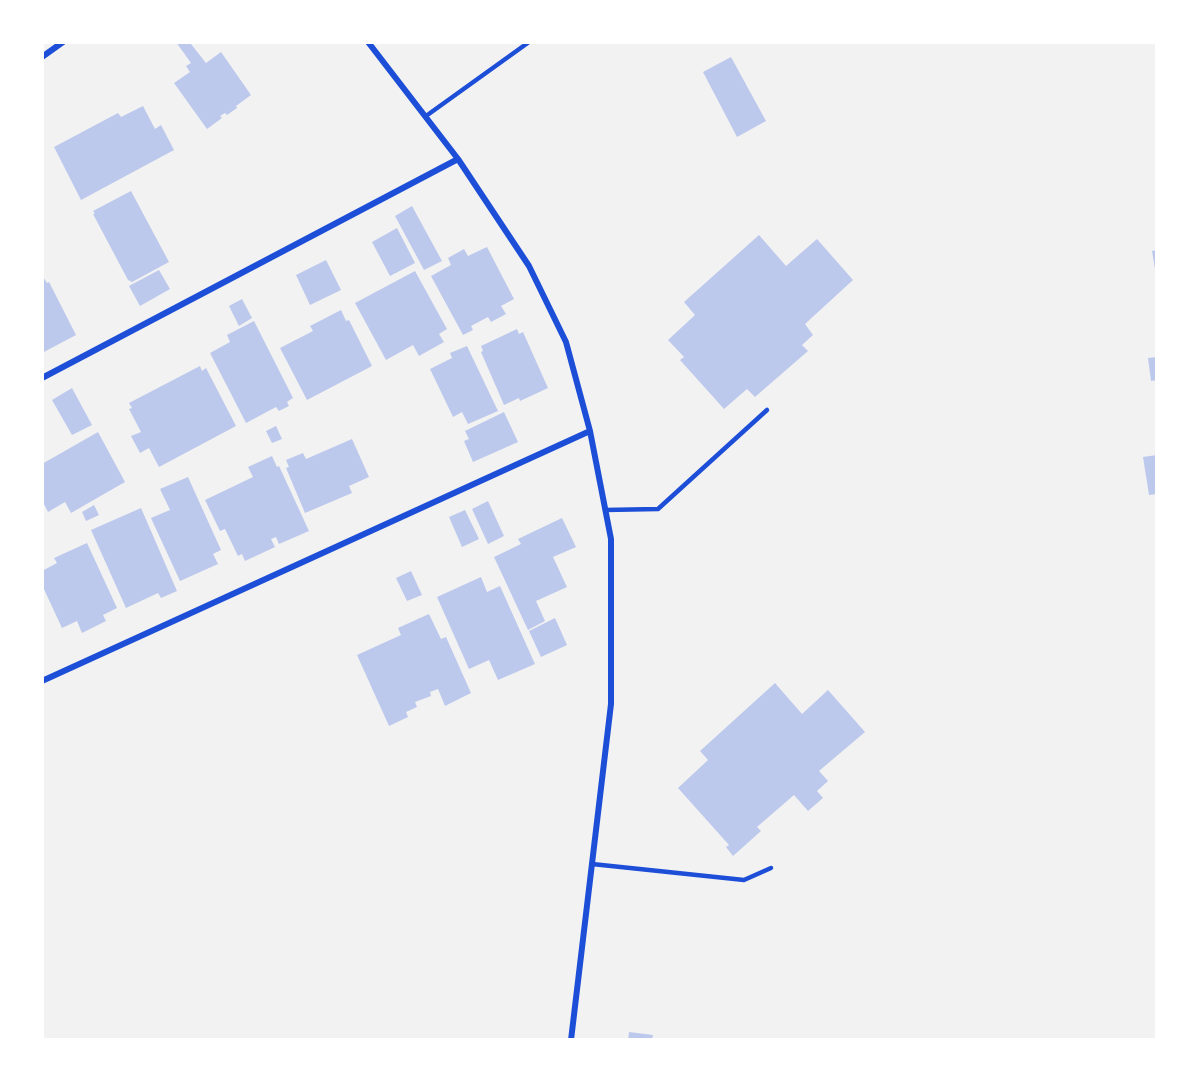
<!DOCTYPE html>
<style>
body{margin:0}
#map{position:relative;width:1199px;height:1082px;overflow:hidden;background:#f2f2f2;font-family:Roboto,sans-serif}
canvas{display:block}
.frame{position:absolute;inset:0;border:44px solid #fff;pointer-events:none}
</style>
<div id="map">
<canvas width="1199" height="1082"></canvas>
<div class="frame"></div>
</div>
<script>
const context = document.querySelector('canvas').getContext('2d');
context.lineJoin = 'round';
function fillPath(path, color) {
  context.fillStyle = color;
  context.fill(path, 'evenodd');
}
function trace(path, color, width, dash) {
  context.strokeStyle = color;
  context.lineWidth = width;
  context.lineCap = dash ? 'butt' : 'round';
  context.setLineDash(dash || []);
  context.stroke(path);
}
fillPath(new Path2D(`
 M 176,42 L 194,42 L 191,44 L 206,63 L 221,52 L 251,95 L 236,106 L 237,108 L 227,115 L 225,113 L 220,116 L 222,118 L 207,129 L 174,83 L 190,72 L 186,66 L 191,63 Z
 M 731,57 L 766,121 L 737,137 L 703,72 Z
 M 143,106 L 155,129 L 161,125 L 174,150 L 81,200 L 54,147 L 118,113 L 121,117 Z
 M 131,191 L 169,262 L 132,282 L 128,280 L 93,214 L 95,214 L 93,211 Z
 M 412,206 L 442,261 L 424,270 L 395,216 Z
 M 397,228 L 415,263 L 390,276 L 372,242 Z
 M 759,235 L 786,266 L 817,239 L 853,280 L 805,324 L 813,335 L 802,345 L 808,351 L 755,397 L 747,389 L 724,409 L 680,360 L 684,357 L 668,340 L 695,315 L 684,302 Z
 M 487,247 L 514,299 L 501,306 L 506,314 L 491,322 L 488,317 L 471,326 L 473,330 L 463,335 L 431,276 L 451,265 L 448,258 L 464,249 L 468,256 Z
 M 1157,250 L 1157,275 L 1156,275 L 1152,251 Z
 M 326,260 L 341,290 L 310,305 L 296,275 Z
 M 159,270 L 170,289 L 140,306 L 129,286 Z
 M 415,271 L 447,329 L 439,334 L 444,342 L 419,356 L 413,345 L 386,360 L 355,303 Z
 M 42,275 L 47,283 L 49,282 L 76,335 L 42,353 Z
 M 242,299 L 252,318 L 239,326 L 229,306 Z
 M 341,310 L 346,321 L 349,320 L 372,366 L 307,400 L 280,348 L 313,331 L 310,326 Z
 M 254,321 L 293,398 L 287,402 L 289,406 L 279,411 L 276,407 L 246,423 L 210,353 L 230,342 L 227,335 Z
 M 517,329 L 519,334 L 523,332 L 548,388 L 520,401 L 519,398 L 504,405 L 481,352 L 483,351 L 481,346 Z
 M 467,346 L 498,411 L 468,424 L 462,412 L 453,417 L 430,369 L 452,358 L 450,353 Z
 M 1157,357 L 1157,380 L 1151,381 L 1148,358 Z
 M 200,366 L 202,371 L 206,368 L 236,426 L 159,467 L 149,448 L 140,453 L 131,436 L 141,432 L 129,409 L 132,408 L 129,403 Z
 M 72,388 L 92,425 L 72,435 L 52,400 Z
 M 504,412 L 518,442 L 473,462 L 464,441 L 469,439 L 465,431 Z
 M 276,426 L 282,439 L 272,443 L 266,431 Z
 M 98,432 L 125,482 L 71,513 L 65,502 L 48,512 L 42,500 L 42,464 Z
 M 352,439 L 369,477 L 349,486 L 352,493 L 305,513 L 286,468 L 289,467 L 286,460 L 303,453 L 306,459 Z
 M 1157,455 L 1157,494 L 1149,495 L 1143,457 Z
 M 272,456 L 277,467 L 279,466 L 309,531 L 279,544 L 276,537 L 271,539 L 275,547 L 245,561 L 242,554 L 238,556 L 225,529 L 220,531 L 205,500 L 253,477 L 248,467 Z
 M 188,477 L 221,550 L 213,554 L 218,564 L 180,581 L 151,518 L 170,510 L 160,489 Z
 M 488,501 L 504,536 L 488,544 L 472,509 Z
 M 94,505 L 99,515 L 86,521 L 82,512 Z
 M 141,508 L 177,591 L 161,598 L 158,593 L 126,608 L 91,530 Z
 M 465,510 L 479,539 L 462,547 L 449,517 Z
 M 562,518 L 576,547 L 553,557 L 567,587 L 536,601 L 545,621 L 528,630 L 494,557 L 521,544 L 518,539 Z
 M 87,543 L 117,608 L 103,615 L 106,621 L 82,633 L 77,621 L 62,628 L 42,585 L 42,571 L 57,563 L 54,558 Z
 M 411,571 L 422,595 L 407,601 L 396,578 Z
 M 481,577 L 487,592 L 500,586 L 535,664 L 498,680 L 489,660 L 469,669 L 437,597 Z
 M 429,614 L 441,639 L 446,637 L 471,693 L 445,706 L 438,689 L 430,692 L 431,696 L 415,702 L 417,707 L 406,712 L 408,717 L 389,726 L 357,655 L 401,635 L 398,628 Z
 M 555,618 L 567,645 L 541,657 L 529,631 Z
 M 775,683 L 802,714 L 828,690 L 865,732 L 819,771 L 828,781 L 817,791 L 823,798 L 808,811 L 794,795 L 757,827 L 761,831 L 733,856 L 726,847 L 729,845 L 678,788 L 708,760 L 700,751 Z
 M 629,1032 L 653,1035 L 652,1040 L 628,1040 Z`), '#bdc9ec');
trace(new Path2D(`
 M 426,116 L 529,42
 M 605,510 L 658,509 L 767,410
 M 592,864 L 744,880 L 771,868`), '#1d4ed8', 4.5);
trace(new Path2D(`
 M 368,42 L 458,159 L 529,266 L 566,342 L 590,431 L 611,539 L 611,704 L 571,1040
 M 42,57 L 63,42
 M 42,378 L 458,159
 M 42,681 L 590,431`), '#1d4ed8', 6);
</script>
